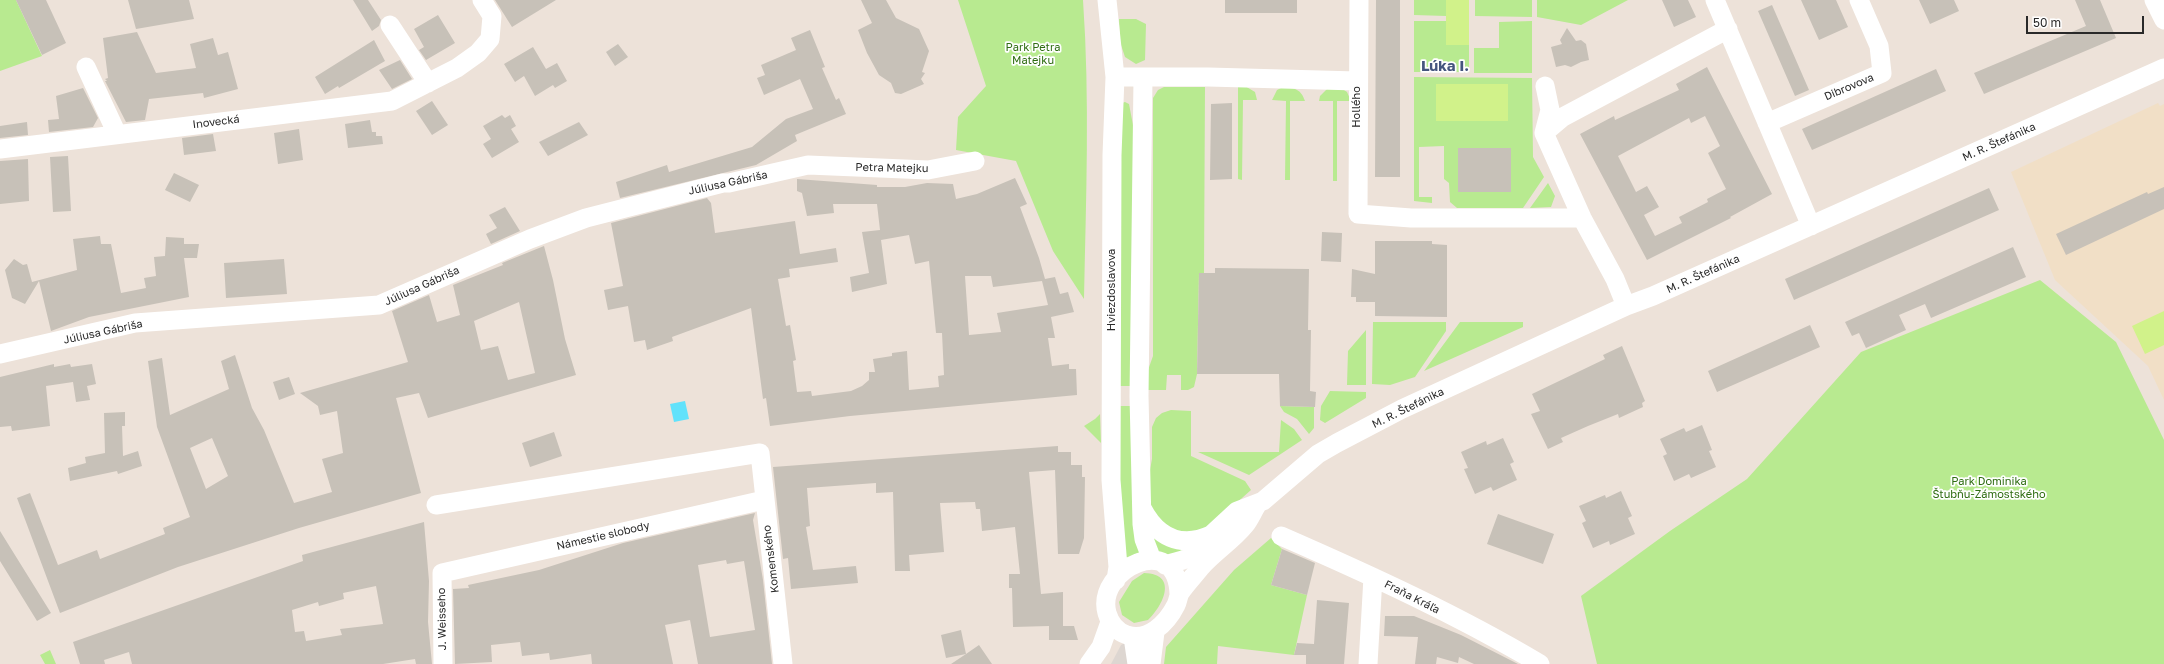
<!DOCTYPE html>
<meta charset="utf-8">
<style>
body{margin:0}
#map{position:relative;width:2164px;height:664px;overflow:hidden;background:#ede2d9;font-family:"Golos Text",sans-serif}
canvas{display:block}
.scale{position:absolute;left:2026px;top:16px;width:118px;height:18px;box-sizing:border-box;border:2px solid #292929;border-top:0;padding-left:5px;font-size:12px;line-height:14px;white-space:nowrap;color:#292929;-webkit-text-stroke:3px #fff;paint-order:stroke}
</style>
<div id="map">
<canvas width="2164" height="664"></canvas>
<div class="scale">50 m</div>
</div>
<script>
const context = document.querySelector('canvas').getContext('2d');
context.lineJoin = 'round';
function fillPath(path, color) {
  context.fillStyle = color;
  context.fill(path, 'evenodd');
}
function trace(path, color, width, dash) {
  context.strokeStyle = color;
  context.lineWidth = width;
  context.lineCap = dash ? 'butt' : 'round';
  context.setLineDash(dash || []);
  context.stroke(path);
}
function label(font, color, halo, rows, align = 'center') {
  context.font = font + ' "Golos Text",sans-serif';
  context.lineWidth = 3.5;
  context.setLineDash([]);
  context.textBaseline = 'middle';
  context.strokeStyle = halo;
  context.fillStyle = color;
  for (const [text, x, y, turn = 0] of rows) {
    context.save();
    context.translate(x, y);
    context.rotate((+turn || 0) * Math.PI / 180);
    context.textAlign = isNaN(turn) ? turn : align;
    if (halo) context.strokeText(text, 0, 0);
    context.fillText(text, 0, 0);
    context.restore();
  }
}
fillPath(new Path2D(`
 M 2158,103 L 2160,106 L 2164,104 L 2164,400 L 2148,366 L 2055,280 L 2011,172 Z`), '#f1dfc6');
fillPath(new Path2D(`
 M 0,0 L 16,0 L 42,56 L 0,71 Z
 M 958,0 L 1083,0 C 1090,99 1086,199 1084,299 L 1053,251 L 1016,161 L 956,150 L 958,117 L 986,86 Z
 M 1414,0 L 1446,0 L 1446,16 L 1414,15 Z
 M 1475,0 L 1532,0 L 1532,17 L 1475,16 Z
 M 1537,0 L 1628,0 L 1581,25 L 1537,17 Z
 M 1119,19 L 1136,19 L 1146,24 L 1145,60 L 1136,64 L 1125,57 L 1120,42 Z
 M 1414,21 L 1446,21 L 1446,45 L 1469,45 L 1469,72 L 1414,72 Z
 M 1532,21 L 1532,73 L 1474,73 L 1474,48 L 1499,48 L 1499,22 Z
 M 1414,77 L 1532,78 L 1533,157 L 1544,177 L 1523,208 L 1457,208 L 1450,202 L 1449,183 L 1444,179 L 1444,146 L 1419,147 L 1419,197 L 1432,197 L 1432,203 L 1414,201 Z
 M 1245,86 L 1255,92 L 1257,100 L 1243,100 L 1242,180 L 1238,179 L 1238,87 Z
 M 1164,87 L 1205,87 L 1204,273 L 1199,273 L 1197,374 L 1194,387 L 1188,390 L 1181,390 L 1181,375 L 1167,375 L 1166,390 L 1146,390 L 1148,370 L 1153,356 L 1153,98 L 1158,90 Z
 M 1283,87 C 1295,88 1301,89 1305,101 L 1290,101 L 1290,180 L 1285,180 L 1286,101 L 1272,100 L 1277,90 Z
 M 1341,88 L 1347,92 L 1351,101 L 1337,101 L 1337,181 L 1333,181 L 1333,101 L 1319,101 L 1320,96 L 1327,89 Z
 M 1125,102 L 1129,104 L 1137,146 L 1133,386 L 1119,386 L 1119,104 Z
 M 1548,183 L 1555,196 L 1551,207 L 1530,208 Z
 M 2040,280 L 2116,342 L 2164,440 L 2164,664 L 1597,664 L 1581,596 L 1670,531 L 1747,479 L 1861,352 Z
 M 1373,322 L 1446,322 L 1446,331 L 1415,377 L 1390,385 L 1372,384 Z
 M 1460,322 L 1523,322 L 1523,327 L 1424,371 Z
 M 1366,330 L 1366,385 L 1347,385 L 1348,351 Z
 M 1330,391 L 1366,392 L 1366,398 L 1325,423 L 1320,420 L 1321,406 Z
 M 1119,406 L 1133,406 L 1140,552 L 1123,560 L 1118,517 Z
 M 1280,406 L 1314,407 L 1314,428 L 1309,434 L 1297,419 L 1284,412 Z
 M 1171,410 L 1191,411 L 1191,456 L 1245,481 L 1251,490 L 1205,531 L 1179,536 L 1153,513 L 1146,491 L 1152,459 L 1152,427 L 1156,418 L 1162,413 Z
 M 1100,414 L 1101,443 L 1084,426 L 1095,419 Z
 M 1281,420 L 1294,429 L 1302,440 L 1249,475 L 1198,452 L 1279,452 Z
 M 1152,535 L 1186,548 L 1171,557 L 1158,552 Z
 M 1271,538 L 1282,549 L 1271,585 L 1307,595 L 1294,655 L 1218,646 L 1217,664 L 1164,664 L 1166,647 L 1234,570 Z
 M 1144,573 C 1179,574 1163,606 1148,620 L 1134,623 L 1122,615 L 1119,602 L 1132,581 Z
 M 50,650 L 56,664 L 45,664 L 40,655 Z`), '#b8ea90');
fillPath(new Path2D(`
 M 1446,0 L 1469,0 L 1469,45 L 1446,45 Z
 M 1436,84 L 1508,84 L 1508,121 L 1436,121 Z
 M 2164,311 L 2164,345 L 2145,354 L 2132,326 Z`), '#d1f28a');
fillPath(new Path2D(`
 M 1125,643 L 1129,664 L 1111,664 L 1121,645 Z`), '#ddd6d1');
fillPath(new Path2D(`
 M 685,401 L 689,419 L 674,422 L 670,404 Z`), '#61e2fb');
fillPath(new Path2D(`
 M 16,0 L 46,0 L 66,43 L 42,55 Z
 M 128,0 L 189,0 L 194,19 L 136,29 Z
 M 353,0 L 368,0 L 381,20 L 379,26 L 372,31 Z
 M 495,0 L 556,0 L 512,27 Z
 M 861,0 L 886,0 L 896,18 L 919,29 L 929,51 L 922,72 L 925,73 L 921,79 L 924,84 L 901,94 L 895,93 L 891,83 L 879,75 L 867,53 L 858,30 L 872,23 Z
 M 1225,0 L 1297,0 L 1297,13 L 1225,13 Z
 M 1376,0 L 1400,0 L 1400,177 L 1375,177 Z
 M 1662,0 L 1688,0 L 1696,17 L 1674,27 Z
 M 1801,0 L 1836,0 L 1848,27 L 1819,40 Z
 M 1919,0 L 1954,0 L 1959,11 L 1930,24 Z
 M 2075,0 L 2100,0 L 2116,38 L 1984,94 L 1974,73 L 2086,26 Z
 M 1772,5 L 1809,90 L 1795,96 L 1758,11 Z
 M 438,15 L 455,43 L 426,60 L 419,50 L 424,47 L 414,29 Z
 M 1567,28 L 1576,41 L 1581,40 L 1586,44 L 1589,60 L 1581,62 L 1571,67 L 1565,65 L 1556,67 L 1551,47 L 1562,44 L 1560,40 Z
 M 810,30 L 825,67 L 822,68 L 836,100 L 839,98 L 846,114 L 795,135 L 797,141 L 756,165 L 620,198 L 616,182 L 667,165 L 669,172 L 752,147 L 786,119 L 813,109 L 800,79 L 764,95 L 757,78 L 765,75 L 761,65 L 796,50 L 791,38 Z
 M 137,32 L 156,73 L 196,68 L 190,44 L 213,38 L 218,55 L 228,52 L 238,89 L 204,98 L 203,93 L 149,99 L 145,120 L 126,122 L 105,81 L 107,81 L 105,79 L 108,78 L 103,38 Z
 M 374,40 L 385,61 L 339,88 L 338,86 L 325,94 L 315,77 Z
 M 618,44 L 628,57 L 615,66 L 606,52 Z
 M 533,47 L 546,69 L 557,63 L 567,81 L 555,88 L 553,85 L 535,96 L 524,76 L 515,82 L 504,64 Z
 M 400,60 L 412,79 L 392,89 L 379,70 Z
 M 1707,67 L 1772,194 L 1730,217 L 1731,218 L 1647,260 L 1580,134 L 1614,116 L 1615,120 L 1679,90 L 1676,84 ZM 1705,116 L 1720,146 L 1708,153 L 1726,189 L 1707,199 L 1708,202 L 1679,217 L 1682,223 L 1655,236 L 1644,215 L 1659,207 L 1647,186 L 1636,192 L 1618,156 L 1689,118 L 1691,123 Z
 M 1936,69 L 1946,91 L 1812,150 L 1802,129 Z
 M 83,88 L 98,118 L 93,127 L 49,132 L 48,120 L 59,119 L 56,96 Z
 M 432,101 L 448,125 L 432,135 L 416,111 Z
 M 1232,103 L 1232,179 L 1210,180 L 1211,104 Z
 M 502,115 L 505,118 L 510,115 L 516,126 L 511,129 L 519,142 L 492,158 L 483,144 L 491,139 L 483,126 Z
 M 370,120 L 372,132 L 376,132 L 376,136 L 382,136 L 383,144 L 348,148 L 345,124 Z
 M 27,122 L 28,135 L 0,138 L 0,126 Z
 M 579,122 L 588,135 L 548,156 L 539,142 Z
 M 299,129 L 303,160 L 278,164 L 274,133 Z
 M 213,134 L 216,151 L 184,155 L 182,138 Z
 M 1458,148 L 1511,148 L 1511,192 L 1458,192 Z
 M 68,156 L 71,211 L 53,212 L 50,157 Z
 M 28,159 L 29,201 L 0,204 L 0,161 Z
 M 174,173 L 199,185 L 190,202 L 165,190 Z
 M 1015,178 L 1027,204 L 1020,207 L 1039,258 L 1045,279 L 1055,277 L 1060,294 L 1068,292 L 1074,312 L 1051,317 L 1055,338 L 1048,338 L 1052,366 L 1069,364 L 1069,369 L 1076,369 L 1077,395 L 850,416 L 770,426 L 766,398 L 763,399 L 751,308 L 672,337 L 673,341 L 647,350 L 645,340 L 634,342 L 628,306 L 608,310 L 604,290 L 623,286 L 611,223 L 707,198 L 711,203 L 715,233 L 795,221 L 800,254 L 836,248 L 838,262 L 789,269 L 790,277 L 778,279 L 786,326 L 790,325 L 796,360 L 793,361 L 797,392 L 811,391 L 812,396 L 851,391 L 862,386 L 869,380 L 869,372 L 875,372 L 873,359 L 892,356 L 892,353 L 907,351 L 909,390 L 939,387 L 938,376 L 944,375 L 942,333 L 936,333 L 929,261 L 915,264 L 909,235 L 881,240 L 887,284 L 852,292 L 850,277 L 869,273 L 862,232 L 880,230 L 877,204 L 833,204 L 834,213 L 807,216 L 802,193 L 797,191 L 797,179 L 877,185 L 877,187 L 905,187 L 927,183 L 953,184 L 956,199 L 977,194 ZM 965,276 L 991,276 L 993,287 L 1042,281 L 1048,305 L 997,313 L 1001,332 L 969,335 Z
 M 2164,187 L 2164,209 L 2066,255 L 2056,234 L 2147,192 L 2148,194 Z
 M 1989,188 L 1999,210 L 1794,300 L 1785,279 Z
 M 505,207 L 520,231 L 491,244 L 486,234 L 497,228 L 489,215 Z
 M 1322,232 L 1342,233 L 1341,262 L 1321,261 Z
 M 100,236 L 101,244 L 111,244 L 121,293 L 146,288 L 144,278 L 156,276 L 154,257 L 165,256 L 166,237 L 184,238 L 184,244 L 199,244 L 197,258 L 184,258 L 189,297 L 89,317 L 51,331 L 39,281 L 25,304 L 12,298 L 5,270 L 14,259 L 23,265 L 27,264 L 32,282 L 77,270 L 73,239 Z
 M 1375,241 L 1432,241 L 1432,244 L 1447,245 L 1447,317 L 1375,316 L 1375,302 L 1356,302 L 1356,297 L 1351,297 L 1352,269 L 1375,274 Z
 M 544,246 L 553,280 L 565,339 L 576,375 L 428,418 L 419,393 L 396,398 L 421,493 L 299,528 L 178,567 L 60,613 L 17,498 L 30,493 L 58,565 L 97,550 L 100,559 L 165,534 L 163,528 L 190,517 L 157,427 L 148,361 L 162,358 L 170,415 L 229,389 L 221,361 L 235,355 L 252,408 L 264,430 L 294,503 L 332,492 L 322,459 L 343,453 L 337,411 L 320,415 L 318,406 L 300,393 L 408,362 L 392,311 L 429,295 L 437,322 L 460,315 L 453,285 L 503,265 L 502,263 ZM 519,302 L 535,373 L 508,380 L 498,346 L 481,350 L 474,321 ZM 212,438 L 228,476 L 206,489 L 190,448 Z
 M 2013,247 L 2026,277 L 1931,318 L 1925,304 L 1899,315 L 1906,330 L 1866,348 L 1859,333 L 1852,336 L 1845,322 Z
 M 284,259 L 287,294 L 226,298 L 224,263 Z
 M 1215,268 L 1309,269 L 1308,330 L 1311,330 L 1310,391 L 1316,392 L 1315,407 L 1280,406 L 1279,374 L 1197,374 L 1199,273 L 1215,273 Z
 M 1810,325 L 1820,347 L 1717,392 L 1708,371 Z
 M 1622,346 L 1645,401 L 1642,403 L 1643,407 L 1619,418 L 1618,414 L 1588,426 L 1561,438 L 1563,442 L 1548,449 L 1531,414 L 1540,411 L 1532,394 L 1605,359 L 1603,355 Z
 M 54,364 L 54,367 L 70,364 L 71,367 L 92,364 L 96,384 L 87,386 L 90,400 L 76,402 L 73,382 L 46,386 L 50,426 L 12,431 L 11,426 L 0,427 L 0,377 Z
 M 289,377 L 295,394 L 279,400 L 273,382 Z
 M 125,412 L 125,426 L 122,426 L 123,456 L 138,451 L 142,466 L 118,474 L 117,471 L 70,481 L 68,468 L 86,463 L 85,457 L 105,453 L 104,413 Z
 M 1702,425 L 1712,450 L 1709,451 L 1716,467 L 1691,478 L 1689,474 L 1674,481 L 1663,456 L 1667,454 L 1660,439 L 1684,428 L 1686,432 Z
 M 554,432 L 562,456 L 530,467 L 522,443 Z
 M 1503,438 L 1514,462 L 1510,464 L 1517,480 L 1493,491 L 1491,487 L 1475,494 L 1464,469 L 1468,468 L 1461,452 L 1486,441 L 1487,445 Z
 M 1058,446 L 1058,452 L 1071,452 L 1071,465 L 1082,465 L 1082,477 L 1085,477 L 1084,538 L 1079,554 L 1058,554 L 1055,470 L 1029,472 L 1041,594 L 1063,592 L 1063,626 L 1074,626 L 1078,640 L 1049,640 L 1049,626 L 1013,627 L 1012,588 L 1009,588 L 1009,574 L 1020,574 L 1015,527 L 982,531 L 980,509 L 976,509 L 975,502 L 940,503 L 944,552 L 909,555 L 910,571 L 895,571 L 893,492 L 876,493 L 876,483 L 807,488 L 810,526 L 806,527 L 813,570 L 856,566 L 858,583 L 791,589 L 788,558 L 783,559 L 773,467 Z
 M 1621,491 L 1632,516 L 1628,518 L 1635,534 L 1610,545 L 1609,541 L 1593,548 L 1582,523 L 1586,521 L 1579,506 L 1605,495 L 1606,498 Z
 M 755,513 L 753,520 L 763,580 L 772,664 L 698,664 L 690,620 L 665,625 L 673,664 L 592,664 L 591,654 L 550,660 L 549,653 L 522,656 L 520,642 L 491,645 L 492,662 L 455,664 L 453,589 L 469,588 L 468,585 L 539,570 L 623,543 ZM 726,560 L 727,564 L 744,561 L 755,630 L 710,637 L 698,565 Z
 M 1498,514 L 1554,534 L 1543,564 L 1487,544 Z
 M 424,522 L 429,581 L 428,622 L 432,664 L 416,664 L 415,659 L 383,664 L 132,664 L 129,652 L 104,660 L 105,664 L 80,664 L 73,642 L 303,561 L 302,555 ZM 376,586 L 383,624 L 340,629 L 342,635 L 306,641 L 304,631 L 295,632 L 292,610 L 318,602 L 319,606 L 344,599 L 343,593 Z
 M 0,531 L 51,613 L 37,621 L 0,561 Z
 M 1282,549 L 1315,563 L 1307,595 L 1271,585 Z
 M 1317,600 L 1349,603 L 1344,664 L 1306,664 L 1306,655 L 1294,655 L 1297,643 L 1314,644 Z
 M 1385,616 L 1414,616 L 1461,635 L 1518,664 L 1474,664 L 1459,657 L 1458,663 L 1437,657 L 1436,664 L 1415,664 L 1418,637 L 1384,636 Z
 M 961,630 L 966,654 L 979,645 L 992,664 L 951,664 L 966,654 L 946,658 L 941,635 Z`), '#c7c1b8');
trace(new Path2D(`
 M 1107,0 L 1115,77 L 1112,155 L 1111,480 L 1118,567 L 1116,580
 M 1359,0 L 1358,214 L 1411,218 L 1582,218
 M 1715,0 L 1811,226
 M 2154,0 L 2164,20
 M 390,25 L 428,83
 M 86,67 L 117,134
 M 1115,77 L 1208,77 L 1357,81
 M 1143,78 L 1139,396 L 1142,524 L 1144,539 L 1152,560
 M 1545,86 L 1550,110 L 1544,133 L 1582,218 L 1615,279 L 1626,306
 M 1767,123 L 1882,73 L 1879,46 L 1859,0
 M 1544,133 L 1563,117 L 1728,29
 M 0,149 L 392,101 L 457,68 L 478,53 L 490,39 L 492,16 L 482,0
 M 0,354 L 135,323 L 379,305 L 530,239 L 586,218 L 723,183 L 729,183 L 808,165 L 928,170 L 975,161
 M 436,505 L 760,453 L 783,664
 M 1142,508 C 1157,537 1180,549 1211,535
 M 1281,536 C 1368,574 1458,615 1540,664
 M 1165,565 L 1183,560 L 1192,555 L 1204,545 L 1211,535 L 1237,511 L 1263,501 L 1318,454 L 1337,443 L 1402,409 L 1626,306 L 1653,296 L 2164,68
 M 1179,594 C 1177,530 1095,569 1107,613 C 1110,623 1117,632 1127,635 C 1148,642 1167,623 1176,605 C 1178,601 1178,597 1180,593 C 1186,584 1194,576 1201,567 C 1214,552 1232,541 1245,525 C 1250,519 1253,511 1257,505
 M 1133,637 L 1137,664
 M 443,664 L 442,573 L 764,500
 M 1089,664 L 1101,647 L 1110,622
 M 1151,664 L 1155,632
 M 1368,664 L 1373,577`), '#fff', 19);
label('11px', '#2f6d12', '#fff', [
 ["Park Petra",1033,48],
 ["Matejku",1033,61],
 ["Park Dominika",1989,482],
 ["Štubňu-Zámostského",1989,495]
]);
label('11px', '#292929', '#fff', [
 ["Dibrovova",1849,87,-23],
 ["Hollého",1357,107,-90],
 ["Inovecká",216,122,-7],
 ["M. R. Štefánika",1999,142,-24],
 ["Petra Matejku",892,168,1],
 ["Júliusa Gábriša",728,183,-12],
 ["M. R. Štefánika",1703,274,-24],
 ["Júliusa Gábriša",422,286,-24],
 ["Hviezdoslavova",1112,290,-90],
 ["Júliusa Gábriša",103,332,-12],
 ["M. R. Štefánika",1408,408,-26],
 ["Námestie slobody",603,536,-13],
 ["Komenského",771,559,-97],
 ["Fraňa Kráľa",1412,597,27],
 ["J. Weisseho",442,619,-91]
]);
label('bold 15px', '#45557e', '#fff', [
 ["Lúka I.",1445,66]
]);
</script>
